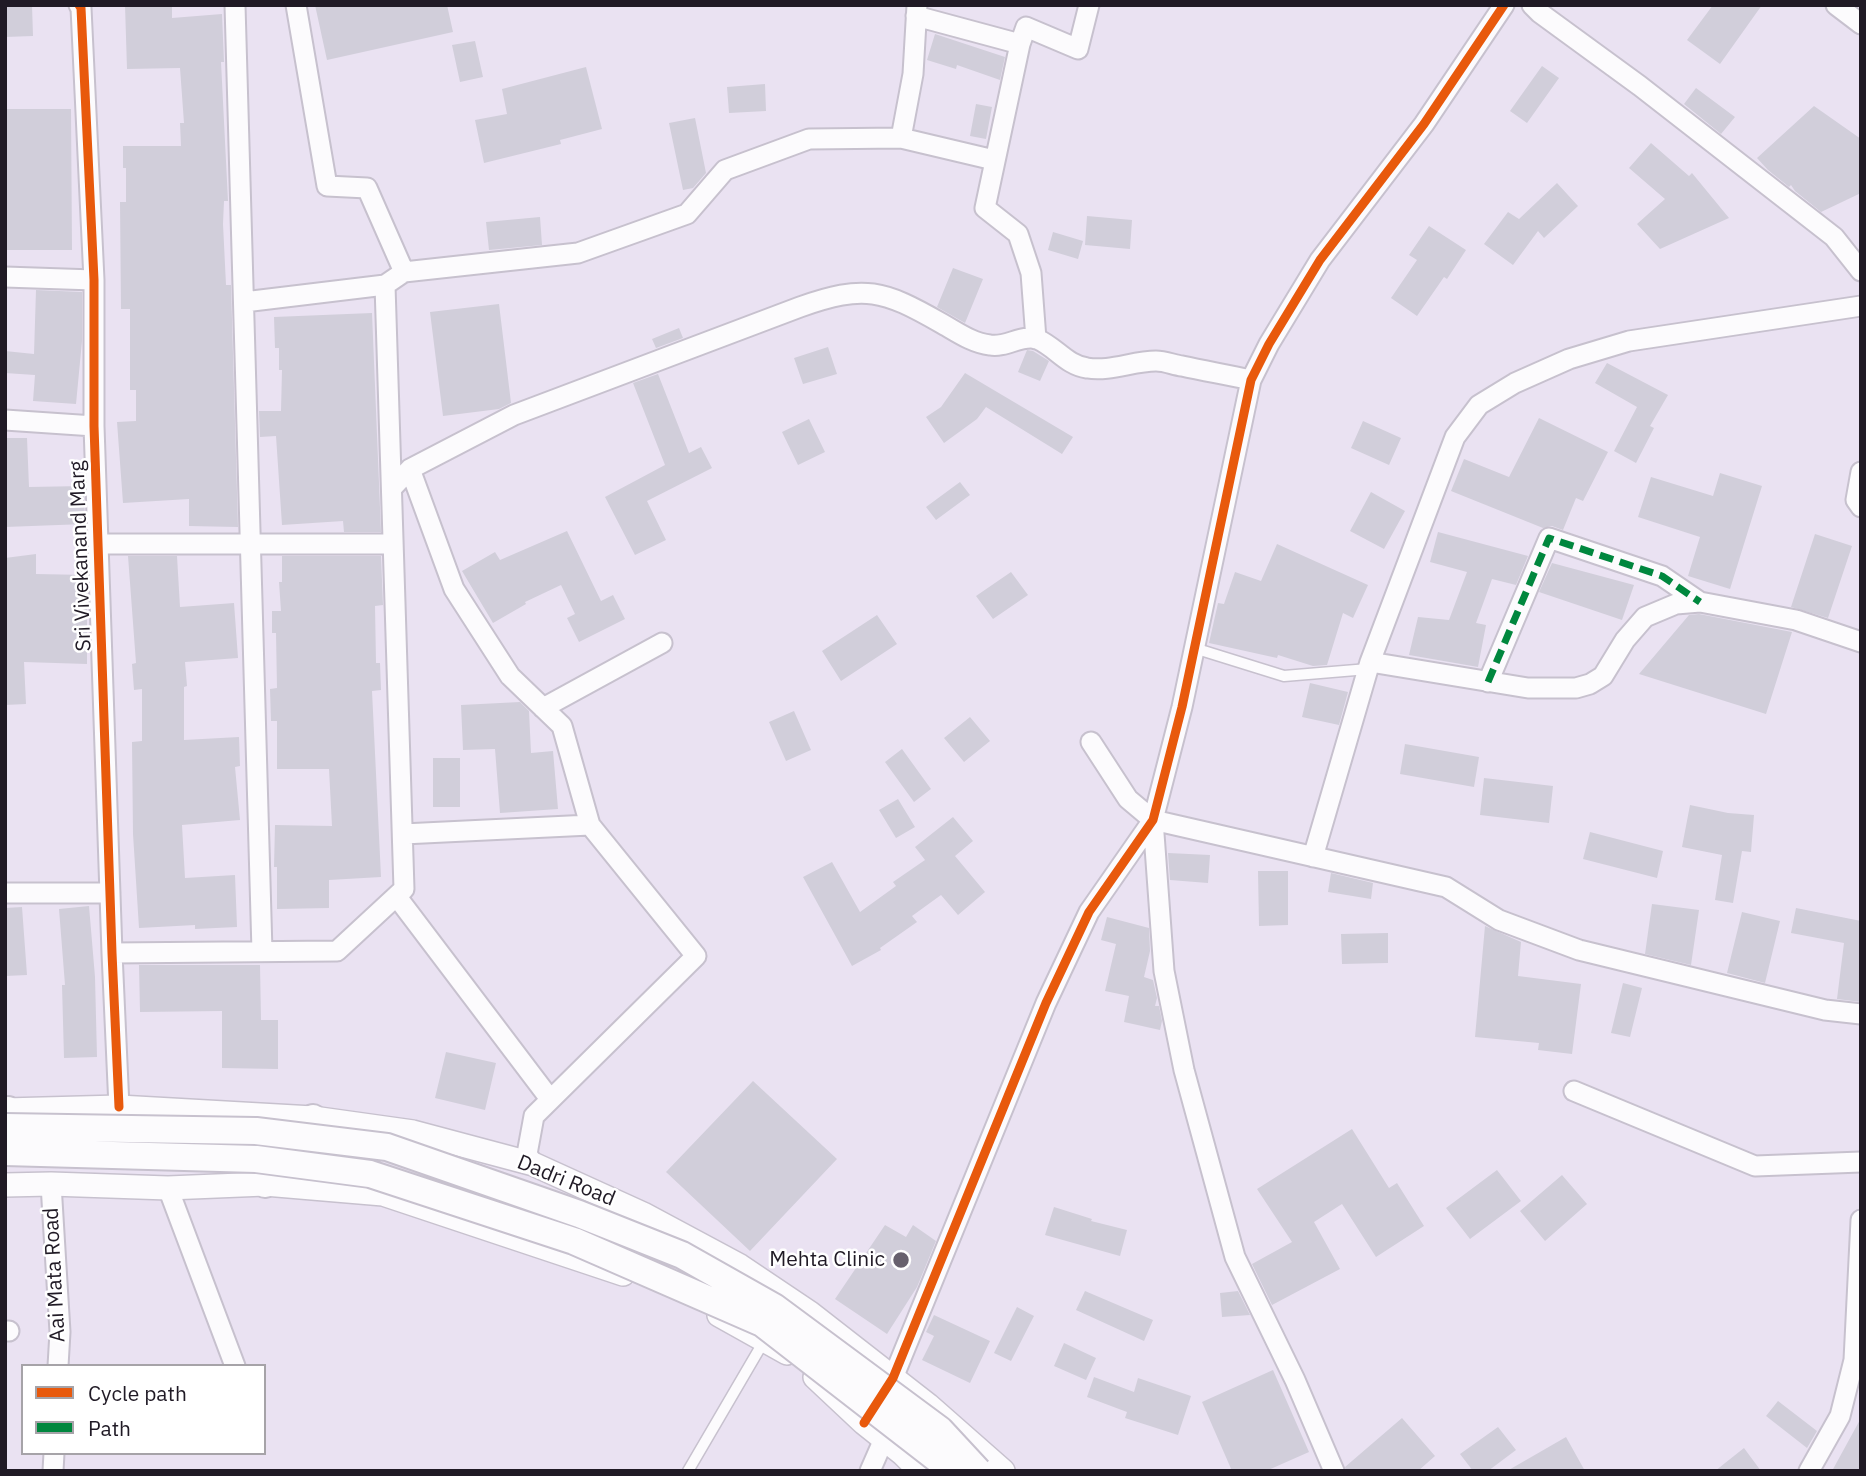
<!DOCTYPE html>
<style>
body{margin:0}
#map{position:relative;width:1866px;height:1476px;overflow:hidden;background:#eae2f2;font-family:"IBM Plex Sans",sans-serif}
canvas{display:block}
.frame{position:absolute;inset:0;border:7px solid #201a25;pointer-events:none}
.legend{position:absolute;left:21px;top:1364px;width:245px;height:91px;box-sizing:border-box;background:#fff;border:2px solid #a6a3a8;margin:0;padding:9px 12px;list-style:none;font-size:21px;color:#201a25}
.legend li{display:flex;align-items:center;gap:14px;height:35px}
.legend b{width:35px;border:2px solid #a6a3a8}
</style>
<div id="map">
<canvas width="1866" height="1476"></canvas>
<div class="frame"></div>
<ul class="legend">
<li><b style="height:9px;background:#e8590c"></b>Cycle path</li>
<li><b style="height:9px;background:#00873e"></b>Path</li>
</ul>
</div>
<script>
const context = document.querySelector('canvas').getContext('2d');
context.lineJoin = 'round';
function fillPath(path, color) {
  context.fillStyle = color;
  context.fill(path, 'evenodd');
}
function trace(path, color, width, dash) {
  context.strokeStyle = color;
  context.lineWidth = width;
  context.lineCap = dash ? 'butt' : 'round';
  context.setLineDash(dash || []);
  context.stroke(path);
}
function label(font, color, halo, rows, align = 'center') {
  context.font = font + ' "IBM Plex Sans",sans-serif';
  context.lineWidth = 5;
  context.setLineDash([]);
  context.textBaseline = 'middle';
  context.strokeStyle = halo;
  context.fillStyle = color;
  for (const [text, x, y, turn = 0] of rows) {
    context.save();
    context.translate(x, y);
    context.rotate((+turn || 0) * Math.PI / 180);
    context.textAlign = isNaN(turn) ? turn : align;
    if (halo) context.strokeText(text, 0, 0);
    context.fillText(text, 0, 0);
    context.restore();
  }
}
fillPath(new Path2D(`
 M 32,5 L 33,36 L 5,37 L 5,6 Z
 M 125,5 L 172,5 L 172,18 L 222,14 L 224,62 L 221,62 L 228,201 L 224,201 L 223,224 L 226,285 L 231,285 L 238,527 L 189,526 L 189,499 L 123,503 L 117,422 L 136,421 L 136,390 L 130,390 L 130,309 L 121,309 L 120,202 L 126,202 L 126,168 L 123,168 L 123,146 L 181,146 L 180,123 L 184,123 L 180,68 L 127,69 Z
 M 315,5 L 447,5 L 453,32 L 327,60 Z
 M 1713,5 L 1762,5 L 1720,64 L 1687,40 Z
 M 935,34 L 1005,57 L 1000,80 L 957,65 L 956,69 L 927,60 Z
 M 475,41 L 483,77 L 460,82 L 452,45 Z
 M 1542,66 L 1559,78 L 1527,123 L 1510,111 Z
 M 586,67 L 602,129 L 560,140 L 561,144 L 484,163 L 475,120 L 507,114 L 502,89 Z
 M 765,84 L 766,111 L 729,113 L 727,87 Z
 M 1696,88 L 1735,117 L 1721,134 L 1684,104 Z
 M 976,104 L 992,107 L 986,139 L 970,136 Z
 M 1814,106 L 1861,139 L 1861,193 L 1821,212 L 1795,191 L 1791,185 L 1789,187 L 1768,170 L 1757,158 Z
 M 5,109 L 71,109 L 72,250 L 5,250 Z
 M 695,118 L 706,173 L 693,188 L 683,190 L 669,123 Z
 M 1651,143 L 1689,176 L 1692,173 L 1729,218 L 1660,249 L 1637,224 L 1665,199 L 1629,168 Z
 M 1557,183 L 1578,206 L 1544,238 L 1538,231 L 1513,265 L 1484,244 L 1508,212 L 1519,219 Z
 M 1087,216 L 1132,220 L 1130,249 L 1085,245 Z
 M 540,217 L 542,245 L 489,250 L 486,222 Z
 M 1429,226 L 1466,250 L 1447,279 L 1444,277 L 1417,316 L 1391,298 L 1417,260 L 1409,255 Z
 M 1053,232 L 1083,241 L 1078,259 L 1048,250 Z
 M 953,268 L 983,279 L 965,323 L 937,307 Z
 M 36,290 L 82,292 L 82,341 L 76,404 L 33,401 L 35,375 L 5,373 L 5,351 L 34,354 Z
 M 499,304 L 511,403 L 499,409 L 443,416 L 430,312 Z
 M 372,313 L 381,532 L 344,532 L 343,521 L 282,525 L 276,436 L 260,437 L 259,411 L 281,411 L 282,370 L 279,370 L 279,348 L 275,348 L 274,317 Z
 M 679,328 L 683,338 L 656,348 L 652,339 Z
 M 828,347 L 837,374 L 803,384 L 794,358 Z
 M 1027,350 L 1033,351 L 1049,361 L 1040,381 L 1018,372 Z
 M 1607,363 L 1668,395 L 1650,426 L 1654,428 L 1636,463 L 1614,451 L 1637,407 L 1595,383 Z
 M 965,373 L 1073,437 L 1062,454 L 986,407 L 977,419 L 944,443 L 926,417 L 941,407 Z
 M 658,374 L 689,453 L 701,447 L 712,468 L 647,501 L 666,540 L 635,555 L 605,497 L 665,465 L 633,383 Z
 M 1539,418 L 1608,452 L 1583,501 L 1576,498 L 1563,530 L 1552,526 L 1543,528 L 1451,491 L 1464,459 L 1509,477 Z
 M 809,419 L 825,452 L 798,465 L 782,432 Z
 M 1363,421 L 1401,438 L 1389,465 L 1351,448 Z
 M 5,438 L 27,438 L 29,487 L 84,486 L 85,524 L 5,527 Z
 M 1720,473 L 1762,486 L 1730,589 L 1688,576 L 1700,537 L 1638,517 L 1651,477 L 1713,496 Z
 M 960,482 L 970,495 L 936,520 L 926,507 Z
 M 1371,492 L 1405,511 L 1384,549 L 1350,531 Z
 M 567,531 L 601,601 L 613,595 L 625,619 L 579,642 L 567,618 L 575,614 L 561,585 L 525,602 L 526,604 L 493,623 L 462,571 L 495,552 L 500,560 Z
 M 1438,532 L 1528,556 L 1516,585 L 1492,579 L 1476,623 L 1486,625 L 1478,667 L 1409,655 L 1418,617 L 1449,620 L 1467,572 L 1430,562 Z
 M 1815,534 L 1852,546 L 1828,618 L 1791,607 Z
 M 1277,544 L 1368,585 L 1353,618 L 1343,613 L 1327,665 L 1313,666 L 1278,655 L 1277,658 L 1209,643 L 1218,603 L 1224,604 L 1235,572 L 1261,581 Z
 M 36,554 L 36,574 L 87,575 L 87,664 L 24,662 L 26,704 L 5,705 L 5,558 Z
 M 128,556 L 177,556 L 180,607 L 234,603 L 238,658 L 185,662 L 187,686 L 184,687 L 184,740 L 239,737 L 240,766 L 235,767 L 240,820 L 182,825 L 185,878 L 235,875 L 237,927 L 195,929 L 195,925 L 139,928 L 133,834 L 132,742 L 142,741 L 142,689 L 134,690 L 132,664 L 136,663 Z
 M 282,556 L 381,556 L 383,605 L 375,606 L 376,663 L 380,663 L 381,690 L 372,691 L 381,877 L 329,880 L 329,908 L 277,909 L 277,867 L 274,867 L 275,825 L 332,826 L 329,769 L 277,769 L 277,721 L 271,721 L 270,689 L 277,688 L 276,633 L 272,633 L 272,611 L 281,611 L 279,582 L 282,582 Z
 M 1552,563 L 1634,585 L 1622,620 L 1539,592 Z
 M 1011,572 L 1028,595 L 993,619 L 976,596 Z
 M 1699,614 L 1792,632 L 1766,714 L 1639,674 L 1689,615 Z
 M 877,615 L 897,644 L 841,681 L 822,651 Z
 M 1310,683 L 1348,692 L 1339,725 L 1302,717 Z
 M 520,702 L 529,711 L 531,753 L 553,751 L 558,809 L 500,813 L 495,749 L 463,750 L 461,705 Z
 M 794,711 L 811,750 L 786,761 L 769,722 Z
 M 970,717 L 990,741 L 964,762 L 944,738 Z
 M 1405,744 L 1479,757 L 1474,787 L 1400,774 Z
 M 902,749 L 931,789 L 914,802 L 885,762 Z
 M 433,758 L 460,758 L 460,807 L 433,807 Z
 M 1484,778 L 1553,786 L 1549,823 L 1480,815 Z
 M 898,799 L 915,827 L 896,838 L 879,810 Z
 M 1690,805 L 1728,813 L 1754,815 L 1751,852 L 1742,851 L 1733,903 L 1715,900 L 1722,855 L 1682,847 Z
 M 953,817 L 973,841 L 955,856 L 985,892 L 958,915 L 941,895 L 912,916 L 917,922 L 880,948 L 881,950 L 852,966 L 803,877 L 832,862 L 860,912 L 896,886 L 893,882 L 925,860 L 915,847 Z
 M 1590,832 L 1663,851 L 1657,878 L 1583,859 Z
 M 1168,853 L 1210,855 L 1208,883 L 1170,880 Z
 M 1258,871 L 1288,871 L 1288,925 L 1259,926 Z
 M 1331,873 L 1373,883 L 1371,899 L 1328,892 Z
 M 1652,904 L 1699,910 L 1691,965 L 1645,954 Z
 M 89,906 L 95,977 L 97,1057 L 64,1058 L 62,985 L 65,985 L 59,909 Z
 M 22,907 L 27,975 L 5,976 L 5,908 Z
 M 1796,908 L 1861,921 L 1861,1002 L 1837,999 L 1844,943 L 1791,933 Z
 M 1742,912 L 1780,921 L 1765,983 L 1727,973 Z
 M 1107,917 L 1149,928 L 1150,951 L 1144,977 L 1153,980 L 1157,998 L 1155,1006 L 1159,1006 L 1162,1021 L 1160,1030 L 1124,1022 L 1129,996 L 1105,991 L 1116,944 L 1101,940 Z
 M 1485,926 L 1521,942 L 1518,976 L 1581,984 L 1572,1054 L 1538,1050 L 1539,1043 L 1475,1037 Z
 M 1388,933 L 1388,963 L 1342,964 L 1341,934 Z
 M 139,965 L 260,965 L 261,1020 L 278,1020 L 278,1069 L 222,1068 L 222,1011 L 140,1012 Z
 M 1623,983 L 1642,988 L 1630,1037 L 1611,1033 Z
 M 446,1052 L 496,1063 L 485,1110 L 435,1098 Z
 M 753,1081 L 837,1159 L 750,1251 L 666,1172 Z
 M 1352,1129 L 1389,1188 L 1397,1183 L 1424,1226 L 1376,1257 L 1342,1204 L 1314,1222 L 1340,1269 L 1272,1305 L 1252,1264 L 1292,1242 L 1257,1189 Z
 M 1497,1170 L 1521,1201 L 1470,1239 L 1446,1208 Z
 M 1562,1175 L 1587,1204 L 1545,1241 L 1520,1211 Z
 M 1054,1207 L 1092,1219 L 1091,1221 L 1127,1230 L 1120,1256 L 1045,1235 Z
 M 885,1225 L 906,1237 L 913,1225 L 936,1241 L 917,1287 L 887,1334 L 835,1299 Z
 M 1085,1291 L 1153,1320 L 1144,1341 L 1076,1310 Z
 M 1238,1291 L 1250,1315 L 1222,1317 L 1220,1293 Z
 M 1017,1307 L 1034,1316 L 1011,1361 L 994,1353 Z
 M 934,1315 L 990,1341 L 970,1383 L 922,1360 L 934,1336 L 926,1332 Z
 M 1064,1343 L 1096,1358 L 1086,1380 L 1054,1366 Z
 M 1273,1370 L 1309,1452 L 1266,1471 L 1232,1471 L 1202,1402 Z
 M 1094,1377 L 1134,1392 L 1138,1378 L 1191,1396 L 1178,1435 L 1125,1418 L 1127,1412 L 1087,1397 Z
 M 1778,1401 L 1817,1431 L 1807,1448 L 1766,1416 Z
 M 1402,1418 L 1435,1456 L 1418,1471 L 1346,1471 L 1345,1467 Z
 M 1861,1418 L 1861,1471 L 1832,1471 Z
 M 1498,1427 L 1516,1450 L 1488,1471 L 1473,1471 L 1460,1454 Z
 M 1566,1437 L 1585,1471 L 1507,1471 Z
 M 1744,1448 L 1761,1471 L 1715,1471 Z`), '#d1ceda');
const service = new Path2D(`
 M 1194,648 L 1284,676 L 1368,669
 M 688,1471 L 764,1341`);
const minor = new Path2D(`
 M 79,5 L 81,8 L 94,280 L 94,426 L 112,953 L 119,1107
 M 235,5 L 262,951
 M 296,5 L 327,186 L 367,188 L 404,272
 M 1532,5 L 1540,13 L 1640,86 L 1834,237 L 1861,271
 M 1836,5 L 1861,24
 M 916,16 L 1020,44 L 985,208 L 1018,234 L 1031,273 L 1036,339
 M 1020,44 L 1026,27 L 1078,49 L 1089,5
 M 901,138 L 913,74 L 917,5
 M 5,277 L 94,280
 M 244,302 L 385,285 L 404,272 L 578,253 L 687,214 L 725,170 L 809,139 L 901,138 L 994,160
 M 5,420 L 94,426
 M 410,469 L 454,589 L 510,676 L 562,726 L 590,825
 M 1861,472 L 1856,500 L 1861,507
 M 392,488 L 410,469 L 514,415 L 800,307 C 865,284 883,290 941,323 C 957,332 972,343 990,345 C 1006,348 1022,334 1037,339 C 1056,347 1066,365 1087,368 C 1110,372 1133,361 1156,361 C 1165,361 1174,365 1182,366 C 1205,371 1228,375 1251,380
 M 98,544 L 393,544
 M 1370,662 L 1528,688 L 1576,688 L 1590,684 L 1603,676 L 1625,640 L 1645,617 L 1676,604 L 1700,602 L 1796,620 L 1861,642
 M 1488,682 L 1549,538 L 1662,576 L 1700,602
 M 543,708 L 662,643
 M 1091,742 L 1128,799 L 1153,820 L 1446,887 L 1499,920 L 1579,950 L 1825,1010 L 1861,1014
 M 1153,820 L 1164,971 L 1184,1070 L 1235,1257 L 1295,1380 L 1334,1471
 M 403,834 L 590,825 L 696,956 L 534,1116 L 527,1154 L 533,1164
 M 1313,857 L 1370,662 L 1455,437 L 1479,405 L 1515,383 L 1569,359 L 1629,341 L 1861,306
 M 5,893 L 110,893
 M 397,897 L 550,1099
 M 112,953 L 337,951 L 404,889 L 385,285
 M 1574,1091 L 1755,1166 L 1861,1162
 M 51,1184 L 60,1332 L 58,1366
 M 168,1188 L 235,1366
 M 5,1331 L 9,1331
 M 886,1390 L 893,1378 L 1046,1003 L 1089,912 L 1153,820 L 1182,707 L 1251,380 L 1269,344 L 1320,260 L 1424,124 L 1504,5
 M 53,1471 L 54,1453
 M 870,1471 L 884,1439
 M 1809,1471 L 1840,1416 L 1854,1360 L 1861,1220`);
const tertiary = new Path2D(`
 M 5,1110 L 119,1107 L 313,1118 L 413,1132 L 533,1164 L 643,1214 L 740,1266 L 810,1313 L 928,1405 L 1003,1471
 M 5,1185 L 51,1184 L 168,1188 L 265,1184 L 383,1194 L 623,1274
 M 719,1315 L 787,1353
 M 815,1377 L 864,1423 L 903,1454 L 920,1471`);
const secondary = new Path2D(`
 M 5,1113 L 8,1110
 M 265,1184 L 276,1169 L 316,1168 L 322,1164 C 327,1154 326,1142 316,1135 L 313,1118`);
trace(service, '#c7c1ce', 13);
trace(minor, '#c7c1ce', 23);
trace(tertiary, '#c7c1ce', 26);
trace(secondary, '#c7c1ce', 30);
trace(service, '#fcfbfd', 10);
trace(minor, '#fcfbfd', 19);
trace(tertiary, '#fcfbfd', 23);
trace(secondary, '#fcfbfd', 26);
const secondaryBridge = new Path2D(`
 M 5,1127 L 256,1131 L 387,1147 L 579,1214 L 682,1255 L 774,1307 L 940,1430 L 978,1471
 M 5,1152 L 256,1159 L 370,1174 L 574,1241 L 762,1323 L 953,1471`);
trace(secondaryBridge, '#c7c1ce', 30, []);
trace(secondaryBridge, '#fcfbfd', 26);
trace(new Path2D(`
 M 1488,682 L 1549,538 L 1662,576 L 1700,602`), '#00873e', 7, [14, 7]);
trace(new Path2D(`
 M 79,5 L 81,8 L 94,280 L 94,426 L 112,953 L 119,1107
 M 864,1423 L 893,1378 L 1046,1003 L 1089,912 L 1153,820 L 1182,707 L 1251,380 L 1269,344 L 1320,260 L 1424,124 L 1504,5`), '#e8590c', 9);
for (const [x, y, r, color] of [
 [901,1260,9,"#67606d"]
]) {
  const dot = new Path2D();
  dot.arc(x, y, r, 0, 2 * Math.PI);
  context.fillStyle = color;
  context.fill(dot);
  trace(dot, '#fff', 2.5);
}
label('21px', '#201a25', '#fff', [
 ["Sri Vivekanand Marg",81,556,-92],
 ["Dadri Road",566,1181,22],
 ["Aai Mata Road",55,1275,-93]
]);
label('21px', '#201a25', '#fff', [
 ["Mehta Clinic",885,1260]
], 'right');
</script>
